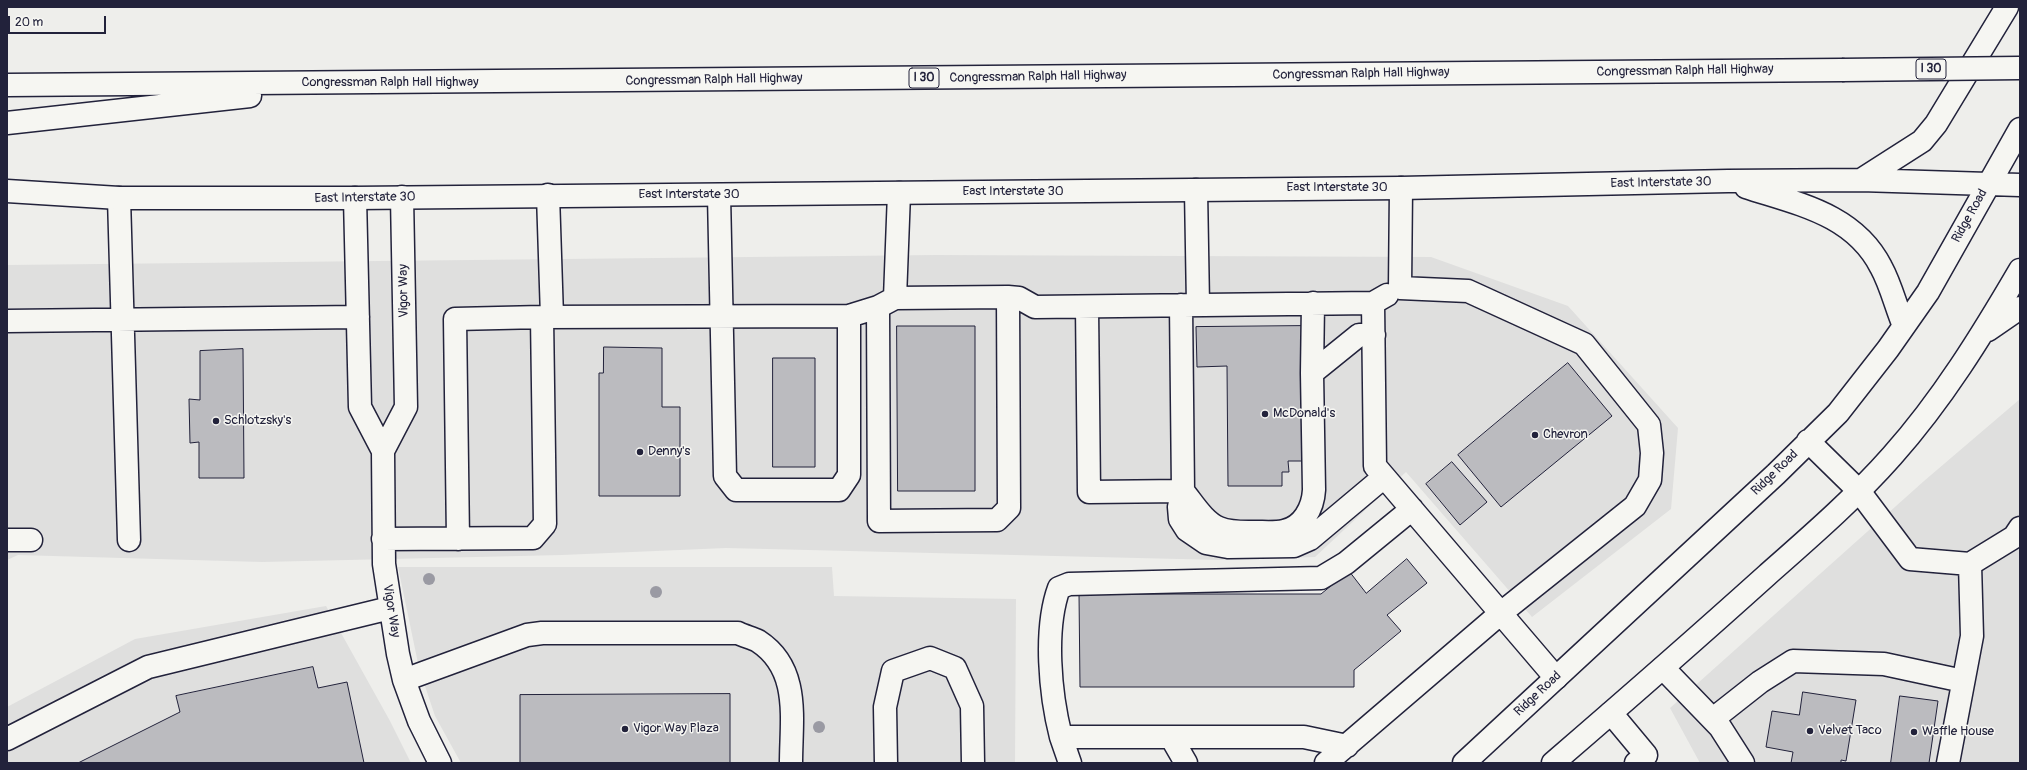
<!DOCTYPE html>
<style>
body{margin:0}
#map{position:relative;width:2027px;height:770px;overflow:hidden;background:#eeeeeb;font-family:Pangolin,sans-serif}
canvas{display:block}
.frame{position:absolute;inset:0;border:8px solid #22223b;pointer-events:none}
.scale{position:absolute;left:8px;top:16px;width:98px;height:18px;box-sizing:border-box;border:2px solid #22223b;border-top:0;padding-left:5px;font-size:12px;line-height:14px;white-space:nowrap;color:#22223b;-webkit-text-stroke:3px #f6f6f2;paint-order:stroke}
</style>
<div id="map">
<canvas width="2027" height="770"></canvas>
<div class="frame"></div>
<div class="scale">20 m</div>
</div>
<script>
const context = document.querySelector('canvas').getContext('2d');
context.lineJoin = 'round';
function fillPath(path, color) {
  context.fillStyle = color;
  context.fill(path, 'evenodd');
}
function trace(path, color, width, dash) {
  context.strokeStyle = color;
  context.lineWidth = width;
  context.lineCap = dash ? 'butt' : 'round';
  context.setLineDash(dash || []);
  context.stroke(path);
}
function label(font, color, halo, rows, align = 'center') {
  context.font = font + ' Pangolin,sans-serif';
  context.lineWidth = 3;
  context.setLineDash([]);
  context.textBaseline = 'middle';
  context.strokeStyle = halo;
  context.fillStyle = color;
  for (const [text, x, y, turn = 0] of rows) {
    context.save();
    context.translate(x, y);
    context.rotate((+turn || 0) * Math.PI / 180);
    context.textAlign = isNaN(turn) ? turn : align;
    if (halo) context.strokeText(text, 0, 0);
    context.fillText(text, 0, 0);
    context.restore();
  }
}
fillPath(new Path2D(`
 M 936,255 L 1431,257 L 1568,306 L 1678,428 L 1671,509 L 1532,617 L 1406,472 L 1315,557 L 1220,560 L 726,548 L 562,555 L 262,562 L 18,555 L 7,560 L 7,265 Z
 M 2020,399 L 2020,763 L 1700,763 L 1670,708 L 1924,481 Z
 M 398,567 L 832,567 L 834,596 L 1016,599 L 1015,763 L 461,763 L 435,716 L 419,668 Z
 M 326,606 L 390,721 L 411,763 L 7,763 L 7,707 L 135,639 Z`), '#dfdfde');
const building = new Path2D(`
 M 897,326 L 975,326 L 975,491 L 898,491 Z
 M 1303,326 L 1304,461 L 1288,461 L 1289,472 L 1282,472 L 1282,486 L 1228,486 L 1227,366 L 1197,367 L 1196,327 Z
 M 604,347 L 662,348 L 662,407 L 680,407 L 680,496 L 599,496 L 599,373 L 603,373 Z
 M 243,349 L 244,478 L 199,478 L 199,442 L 190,443 L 189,399 L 200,400 L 200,351 Z
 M 773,358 L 815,358 L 815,467 L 773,467 Z
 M 1568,363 L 1612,416 L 1501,507 L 1458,455 Z
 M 1452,462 L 1487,502 L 1460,525 L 1426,484 Z
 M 1407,559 L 1427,583 L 1387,615 L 1401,631 L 1354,670 L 1354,687 L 1080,687 L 1079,594 L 1321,594 L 1349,571 L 1366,593 Z
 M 313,667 L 318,688 L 347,682 L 364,763 L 78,763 L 180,712 L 176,696 Z
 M 1803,692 L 1856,700 L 1846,761 L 1841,760 L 1841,763 L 1791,763 L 1793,752 L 1766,747 L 1772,711 L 1799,715 Z
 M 730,694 L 730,763 L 520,763 L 520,695 Z
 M 1900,696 L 1938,701 L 1929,763 L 1891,763 Z`);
fillPath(building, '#bbbbbf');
trace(building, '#22223b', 1);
const minor = new Path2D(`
 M 1196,190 L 1198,305
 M 548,195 L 552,317
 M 719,195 L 725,476 L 736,490 L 839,490 L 849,475 L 849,316
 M 402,197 L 406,407 L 383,451 L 384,564 L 398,654 L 404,680 L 419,721 L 440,763
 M 119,198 L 129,540
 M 355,198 L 360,407 L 383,451
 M 1387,295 L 1373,303 L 1375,466 L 1556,678
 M 1008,297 L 1009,508 L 997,520 L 879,521 L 878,307 L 895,298 L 1008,297 L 1019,298 L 1035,307 L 1373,303
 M 895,298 L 899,193
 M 1181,305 L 1183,491 L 1179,507 L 1180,519 L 1187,530 L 1206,543 L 1228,547 L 1294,546 L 1310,539 L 1384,477
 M 1087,307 L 1089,492 L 1183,491 C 1193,503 1204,522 1219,528 C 1231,533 1244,532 1256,532 C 1264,532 1275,533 1284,531 C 1303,527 1313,508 1314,490 L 1312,373 L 1359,335 L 1374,335
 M 7,321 L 358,317
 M 1312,373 L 1313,303
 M 1859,491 L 1910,559 L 1970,564 L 2014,537 L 2020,528
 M 383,539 L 533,538 L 545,524 L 542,317 L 849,316 L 878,307
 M 458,539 L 455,319 L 542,317
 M 7,540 L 31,540
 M 1663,668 L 1720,727 L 1743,763
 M 404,680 L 527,635 L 542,633 L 738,633 C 744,636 752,638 758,641 C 801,669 791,719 791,763
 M 1611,713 L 1646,755 L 1636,763
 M 1713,719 L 1760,682 L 1793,661 L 1884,664 L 1963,681
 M 1061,737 L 1070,763
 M 1171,737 L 1186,763
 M 7,739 L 148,667 L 390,608
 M 1347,746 L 1304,737 L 1061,737 C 1050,694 1044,629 1059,588 L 1069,584 L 1321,578 L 1346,563 L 1412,509
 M 886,763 L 885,707 L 893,671 L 930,658 L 955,668 L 972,706 L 973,763
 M 1326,763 L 1501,613 L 1635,506 L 1650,480 L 1652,453 L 1649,425 L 1584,344 L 1468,291 L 1400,288 L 1401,188
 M 1948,763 L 1972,636 L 1970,564`);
const major = new Path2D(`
 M 1861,180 L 1922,141 L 1936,124 L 2007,7
 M 1746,187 C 1798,204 1854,214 1881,267 C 1891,285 1896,307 1904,326
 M 7,191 L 119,198 L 355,198 L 1401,188 L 1728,181 L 1861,180 L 2020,185
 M 1988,330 L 2020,308
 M 1808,441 L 1859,491
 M 1464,763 L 1776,474 L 1838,413 L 1888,349 L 1928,292 L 2020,129
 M 1553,763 C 1625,701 1697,638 1767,575 C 1810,537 1854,499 1892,456 C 1942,400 1982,335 2020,270`);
const highway = new Path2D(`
 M 7,85 L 1842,70
 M 7,123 L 250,96`);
trace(minor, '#22223b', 25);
trace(major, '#22223b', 25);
trace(highway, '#22223b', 25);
trace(minor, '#f6f6f2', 22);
trace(major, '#f6f6f2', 22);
trace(highway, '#f6f6f2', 22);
const highwayBridge = new Path2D(`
 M 1842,70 L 2020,68`);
trace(highwayBridge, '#22223b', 25, []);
trace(highwayBridge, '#f6f6f2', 22);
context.fillStyle = '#9a9aa3';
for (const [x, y] of [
 [429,579],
 [656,592],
 [819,727]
]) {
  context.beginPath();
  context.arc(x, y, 6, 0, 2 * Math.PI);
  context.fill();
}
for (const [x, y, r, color] of [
 [1265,414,4,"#22223b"],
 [216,421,4,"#22223b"],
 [1535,435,4,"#22223b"],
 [640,452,4,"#22223b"],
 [625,729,4,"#22223b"],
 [1810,731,4,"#22223b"],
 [1914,732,4,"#22223b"]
]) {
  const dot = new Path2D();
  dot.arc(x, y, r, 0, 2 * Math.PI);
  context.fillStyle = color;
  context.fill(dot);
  trace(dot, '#f6f6f2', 1.5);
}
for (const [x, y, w] of [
 [1931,69,30],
 [924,78,30]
]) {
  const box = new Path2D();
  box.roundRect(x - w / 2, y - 10, w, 20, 3);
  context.fillStyle = '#f6f6f2';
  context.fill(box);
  trace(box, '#22223b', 1);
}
label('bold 12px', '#22223b', null, [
 ["I 30",1931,69],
 ["I 30",924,78]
]);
label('13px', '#22223b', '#f6f6f2', [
 ["Congressman Ralph Hall Highway",1685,71,-1],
 ["Congressman Ralph Hall Highway",1361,74,-1],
 ["Congressman Ralph Hall Highway",1038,77,-1],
 ["Congressman Ralph Hall Highway",714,80,-1],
 ["Congressman Ralph Hall Highway",390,83],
 ["East Interstate 30",1661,183,-1],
 ["East Interstate 30",1337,188],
 ["East Interstate 30",1013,192],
 ["East Interstate 30",689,195],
 ["East Interstate 30",365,198,-1],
 ["Ridge Road",1970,216,-61],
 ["Vigor Way",404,291,-91],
 ["Ridge Road",1775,473,-44],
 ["Vigor Way",391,611,81],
 ["Ridge Road",1538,694,-43]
]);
label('13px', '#22223b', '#f6f6f2', [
 ["McDonald's",1273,414],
 ["Schlotzsky's",224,421],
 ["Chevron",1543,435],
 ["Denny's",648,452],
 ["Vigor Way Plaza",633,729],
 ["Velvet Taco",1818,731],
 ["Waffle House",1922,732]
], 'left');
</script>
